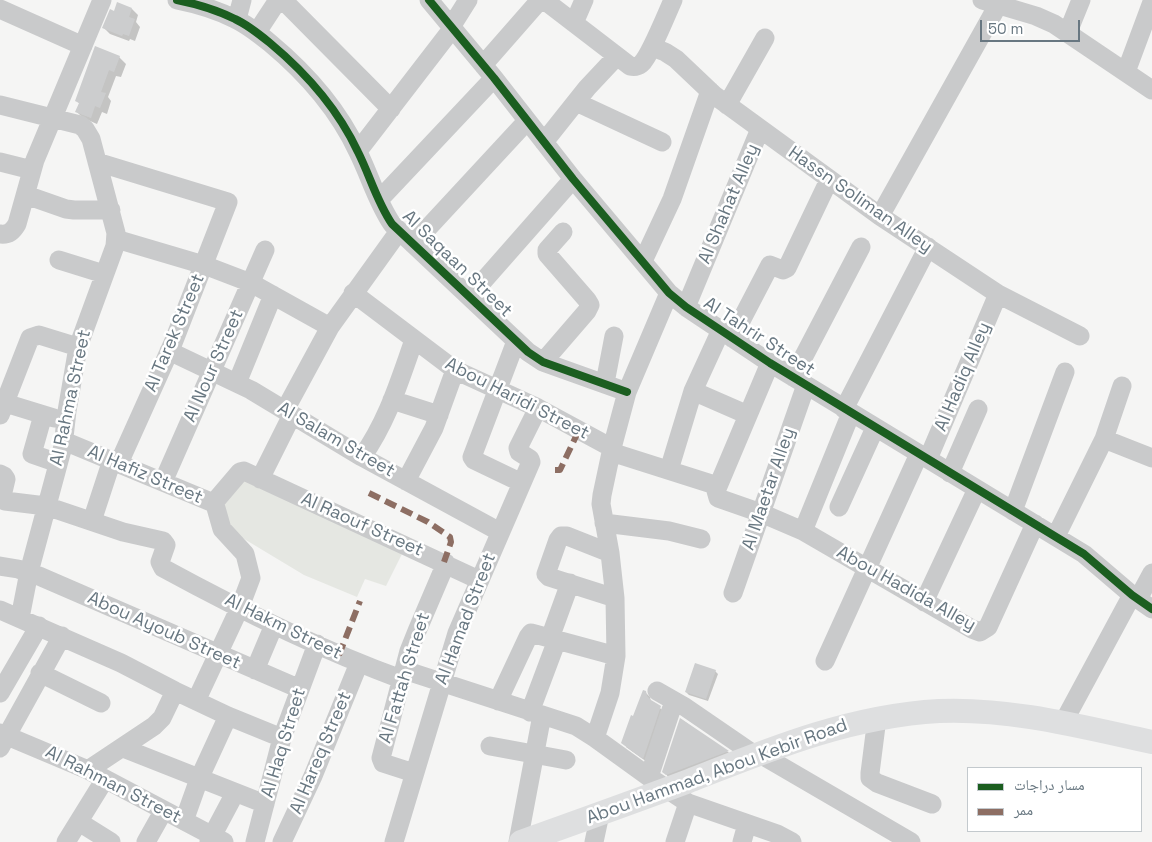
<!DOCTYPE html>
<meta charset="utf-8">
<style>
body{margin:0}
#map{position:relative;width:1152px;height:842px;overflow:hidden;background:#f5f5f4;font-family:"Space Grotesk","Noto Naskh Arabic",sans-serif}
canvas{display:block}
.legend{position:absolute;left:967px;top:767px;width:175px;height:65px;box-sizing:border-box;background:#fff;border:1px solid #c3c9cd;margin:0;padding:6px 9px;list-style:none;font-size:15px;color:#687781}
.legend li{display:flex;align-items:center;gap:10px;height:25px}
.legend b{width:25px;border:1px solid #c3c9cd}
.scale{position:absolute;left:980px;top:20px;width:100px;height:22px;box-sizing:border-box;border:2px solid #687781;border-top:0;padding-left:6px;font-size:15px;line-height:18px;white-space:nowrap;color:#687781;-webkit-text-stroke:4px #fff;paint-order:stroke}
</style>
<div id="map">
<canvas width="1152" height="842"></canvas>
<ul class="legend">
<li><b style="height:6px;background:#1b5e20"></b>مسار دراجات</li>
<li><b style="height:6px;background:#8d6e63"></b>ممر</li>
</ul>
<div class="scale">50 m</div>
</div>
<script>
const context = document.querySelector('canvas').getContext('2d');
context.lineJoin = 'round';
function fillPath(path, color) {
  context.fillStyle = color;
  context.fill(path, 'evenodd');
}
function trace(path, color, width, dash) {
  context.strokeStyle = color;
  context.lineWidth = width;
  context.lineCap = dash ? 'butt' : 'round';
  context.setLineDash(dash || []);
  context.stroke(path);
}
function label(font, color, halo, rows, align = 'center') {
  context.font = font + ' "Space Grotesk",sans-serif';
  context.lineWidth = 5;
  context.setLineDash([]);
  context.textBaseline = 'middle';
  context.strokeStyle = halo;
  context.fillStyle = color;
  for (const [text, x, y, turn = 0] of rows) {
    context.save();
    context.translate(x, y);
    context.rotate((+turn || 0) * Math.PI / 180);
    context.textAlign = isNaN(turn) ? turn : align;
    if (halo) context.strokeText(text, 0, 0);
    context.fillText(text, 0, 0);
    context.restore();
  }
}
fillPath(new Path2D(`
 M 239,475 L 403,552 L 386,586 L 365,579 L 357,597 L 304,575 L 216,522 Z`), '#e5e7e2');
fillPath(new Path2D(`
 M 132,9 L 138,15 L 136,22 L 140,27 L 135,41 L 130,39 L 129,41 L 110,34 L 104,28 L 115,12 Z
 M 119,57 L 126,64 L 121,77 L 116,76 L 108,97 L 111,101 L 107,114 L 102,112 L 97,124 L 83,118 L 77,112 L 80,104 L 77,101 Z
 M 715,671 L 718,674 L 708,701 L 689,695 L 686,692 Z
 M 645,692 L 650,697 L 651,702 L 664,711 L 647,762 L 626,747 L 634,717 Z
 M 681,719 L 728,752 L 734,757 L 670,779 L 664,772 Z`), '#0003');
fillPath(new Path2D(`
 M 117,2 L 132,8 L 129,17 L 135,19 L 129,36 L 123,34 L 122,36 L 102,28 L 110,9 L 114,11 Z
 M 95,46 L 120,56 L 114,72 L 109,70 L 101,92 L 106,93 L 100,108 L 95,106 L 91,118 L 75,112 L 79,103 L 75,101 Z
 M 695,663 L 716,670 L 706,699 L 685,692 Z
 M 643,690 L 646,691 L 647,696 L 651,700 L 661,706 L 643,759 L 621,743 L 631,715 L 633,716 Z
 M 680,718 L 729,751 L 666,775 L 662,772 Z`), '#cccdce');
trace(new Path2D(`
 M 177,0 C 197,4 217,10 235,19 C 248,25 259,34 270,43 C 306,73 338,109 358,152 C 370,176 377,202 392,224 L 528,352 L 543,362 L 627,392
 M 283,0 L 391,109
 M 429,0 L 494,78 L 573,179 L 669,293 L 686,307 L 770,363 L 1084,554 L 1132,595 L 1152,609
 M 544,0 L 630,66 C 634,67 637,67 641,64 C 650,56 667,13 673,0
 M 982,0 L 1036,16 L 1054,24 L 1152,90
 M 0,9 L 83,46
 M 237,19 L 242,0
 M 574,23 L 584,0
 M 451,27 L 468,0
 M 257,32 L 278,0
 M 1068,32 L 1081,0
 M 652,47 L 665,52 L 676,59 L 714,95 L 880,216 L 998,294 L 1080,336
 M 483,65 L 540,0
 M 1126,72 L 1152,2
 M 576,102 L 662,142
 M 0,105 L 80,125 L 85,129 L 91,139 L 116,233 L 115,246 L 78,347 L 67,411 L 63,446 L 29,572 L 20,618
 M 727,105 L 765,38
 M 544,142 L 587,88 L 617,56
 M 358,151 L 452,29
 M 0,162 L 32,170
 M 97,162 L 228,202 L 173,343 L 119,463
 M 26,195 L 66,209 L 74,210 L 111,210
 M 379,200 L 494,78
 M 880,216 L 998,5
 M 0,234 C 9,235 13,231 17,224 L 35,160 L 102,0
 M 116,239 L 204,265 L 251,283 L 330,327
 M 413,244 L 527,121
 M 59,260 L 104,274
 M 643,261 L 672,199 L 710,91
 M 353,293 L 455,370 L 538,408 L 612,448
 M 470,296 L 573,179
 M 686,307 L 760,129
 M 732,338 L 770,265 L 783,270 L 787,268 L 829,180
 M 516,341 L 472,457 L 474,460 L 522,483
 M 169,351 L 251,390 L 362,457 L 500,532
 M 543,362 L 587,311 L 590,305 L 587,300 L 547,254 L 547,250 L 563,232
 M 770,363 L 716,491 L 718,498 L 761,513 L 803,531 L 972,629 L 980,632 L 988,627 L 1035,524
 M 793,377 L 861,247
 M 237,383 L 273,295
 M 605,383 L 614,336
 M 693,391 L 748,415
 M 392,400 L 439,415
 M 5,403 L 54,418
 M 844,409 L 928,247
 M 285,410 L 330,327 L 399,231
 M 0,415 L 30,338 L 39,335 L 78,347
 M 43,415 L 32,454 L 58,463
 M 1104,439 L 1152,458
 M 64,441 L 211,502 L 217,499 L 240,472 L 244,471 L 479,580
 M 611,452 L 718,486
 M 362,457 C 388,420 399,382 414,340
 M 928,459 L 998,294
 M 669,470 L 693,391 L 721,330
 M 950,473 L 978,409
 M 0,474 L 4,476 L 6,479 L 2,496 L 5,501 L 46,506 L 123,532 L 163,541 L 166,545 L 160,562 L 163,568 C 240,610 319,649 401,679
 M 260,479 L 292,415
 M 406,481 L 434,428 L 455,370
 M 163,482 L 265,250
 M 839,507 L 875,428
 M 1013,511 L 1065,372
 M 92,521 L 112,460
 M 604,523 L 669,531 L 701,539
 M 803,531 L 851,413
 M 1056,536 L 1104,439 L 1122,386
 M 610,553 L 567,536 L 561,536 L 558,540 L 546,574 L 549,577 L 615,598
 M 0,566 L 18,569 L 39,576 L 300,689
 M 733,593 L 806,385
 M 1138,599 L 1152,573
 M 924,602 L 977,489
 M 0,610 L 121,663 L 175,691 L 228,716 L 282,738
 M 550,638 L 570,583
 M 825,661 L 919,454
 M 255,670 L 274,625
 M 404,670 L 576,726 L 595,738 L 649,777 L 688,803 L 777,834 L 792,842
 M 40,673 L 101,703
 M 657,691 L 685,707 L 755,755
 M 0,693 L 39,626
 M 196,701 L 240,607 L 251,578 L 245,554 L 222,529 L 214,501
 M 498,701 L 528,637 L 531,633 L 616,656
 M 530,712 L 557,640
 M 877,718 L 870,773 L 870,778 L 877,783 L 932,804
 M 1063,723 L 1132,595
 M 0,733 L 88,770 L 224,842
 M 595,738 L 610,693 L 616,656 L 615,598 L 610,553 L 601,504 L 602,495 L 612,448 L 627,392 L 669,293
 M 490,746 L 566,760
 M 0,748 L 62,636
 M 123,748 L 265,804
 M 760,754 L 911,842
 M 88,770 L 154,726 L 162,718 L 175,691
 M 414,773 L 383,763 L 381,758 L 409,651 L 417,631 L 446,563
 M 649,777 L 674,701
 M 184,821 L 199,779 L 228,716
 M 79,822 L 111,842
 M 66,842 L 105,779
 M 146,842 L 164,810
 M 209,842 L 235,793
 M 255,842 L 282,738 L 317,644
 M 282,842 L 313,776 L 359,663
 M 394,842 L 457,633 L 531,462 L 530,459 L 519,452 L 518,448 L 538,408
 M 518,842 L 542,715
 M 594,842 L 600,814
 M 675,842 L 688,803
 M 742,842 L 747,824`), '#c9cacb', 19);
trace(new Path2D(`
 M 521,842 C 577,822 633,802 689,781 C 770,749 850,716 939,711 C 1011,708 1082,727 1152,742`), '#dedfe0', 24);
trace(new Path2D(`
 M 555,470 L 560,470 L 579,430
 M 369,493 L 428,522 L 450,537 L 451,542 L 444,562
 M 339,655 L 360,601`), '#8d6e63', 6, [12, 6]);
trace(new Path2D(`
 M 177,0 C 197,4 217,10 235,19 C 248,25 259,34 270,43 C 306,73 338,109 358,152 C 370,176 377,202 392,224 L 528,352 L 543,362 L 627,392
 M 429,0 L 494,78 L 573,179 L 669,293 L 686,307 L 770,363 L 1084,554 L 1132,595 L 1152,609`), '#1b5e20', 8);
label('18px', '#687781', '#fff', [
 ["Hassn Soliman Alley",860,200,35],
 ["Al Shahat Alley",729,204,-67],
 ["Al Saqaan Street",457,264,44],
 ["Al Tarek Street",175,333,-67],
 ["Al Tahrir Street",759,337,33],
 ["Al Nour Street",214,366,-66],
 ["Al Hadiq Alley",963,377,-67],
 ["Al Rahma Street",71,398,-78],
 ["Abou Haridi Street",517,399,27],
 ["Al Salam Street",336,440,30],
 ["Al Hafiz Street",145,475,23],
 ["Al Maetar Alley",769,489,-71],
 ["Al Raouf Street",362,525,24],
 ["Abou Hadida Alley",906,589,29],
 ["Al Hamad Street",466,619,-69],
 ["Al Hakm Street",283,627,26],
 ["Abou Ayoub Street",164,631,24],
 ["Al Fattah Street",405,678,-73],
 ["Al Haq Street",284,743,-73],
 ["Al Hareq Street",321,753,-67],
 ["Abou Hammad, Abou Kebir Road",717,772,-20],
 ["Al Rahman Street",113,785,27]
]);
</script>
